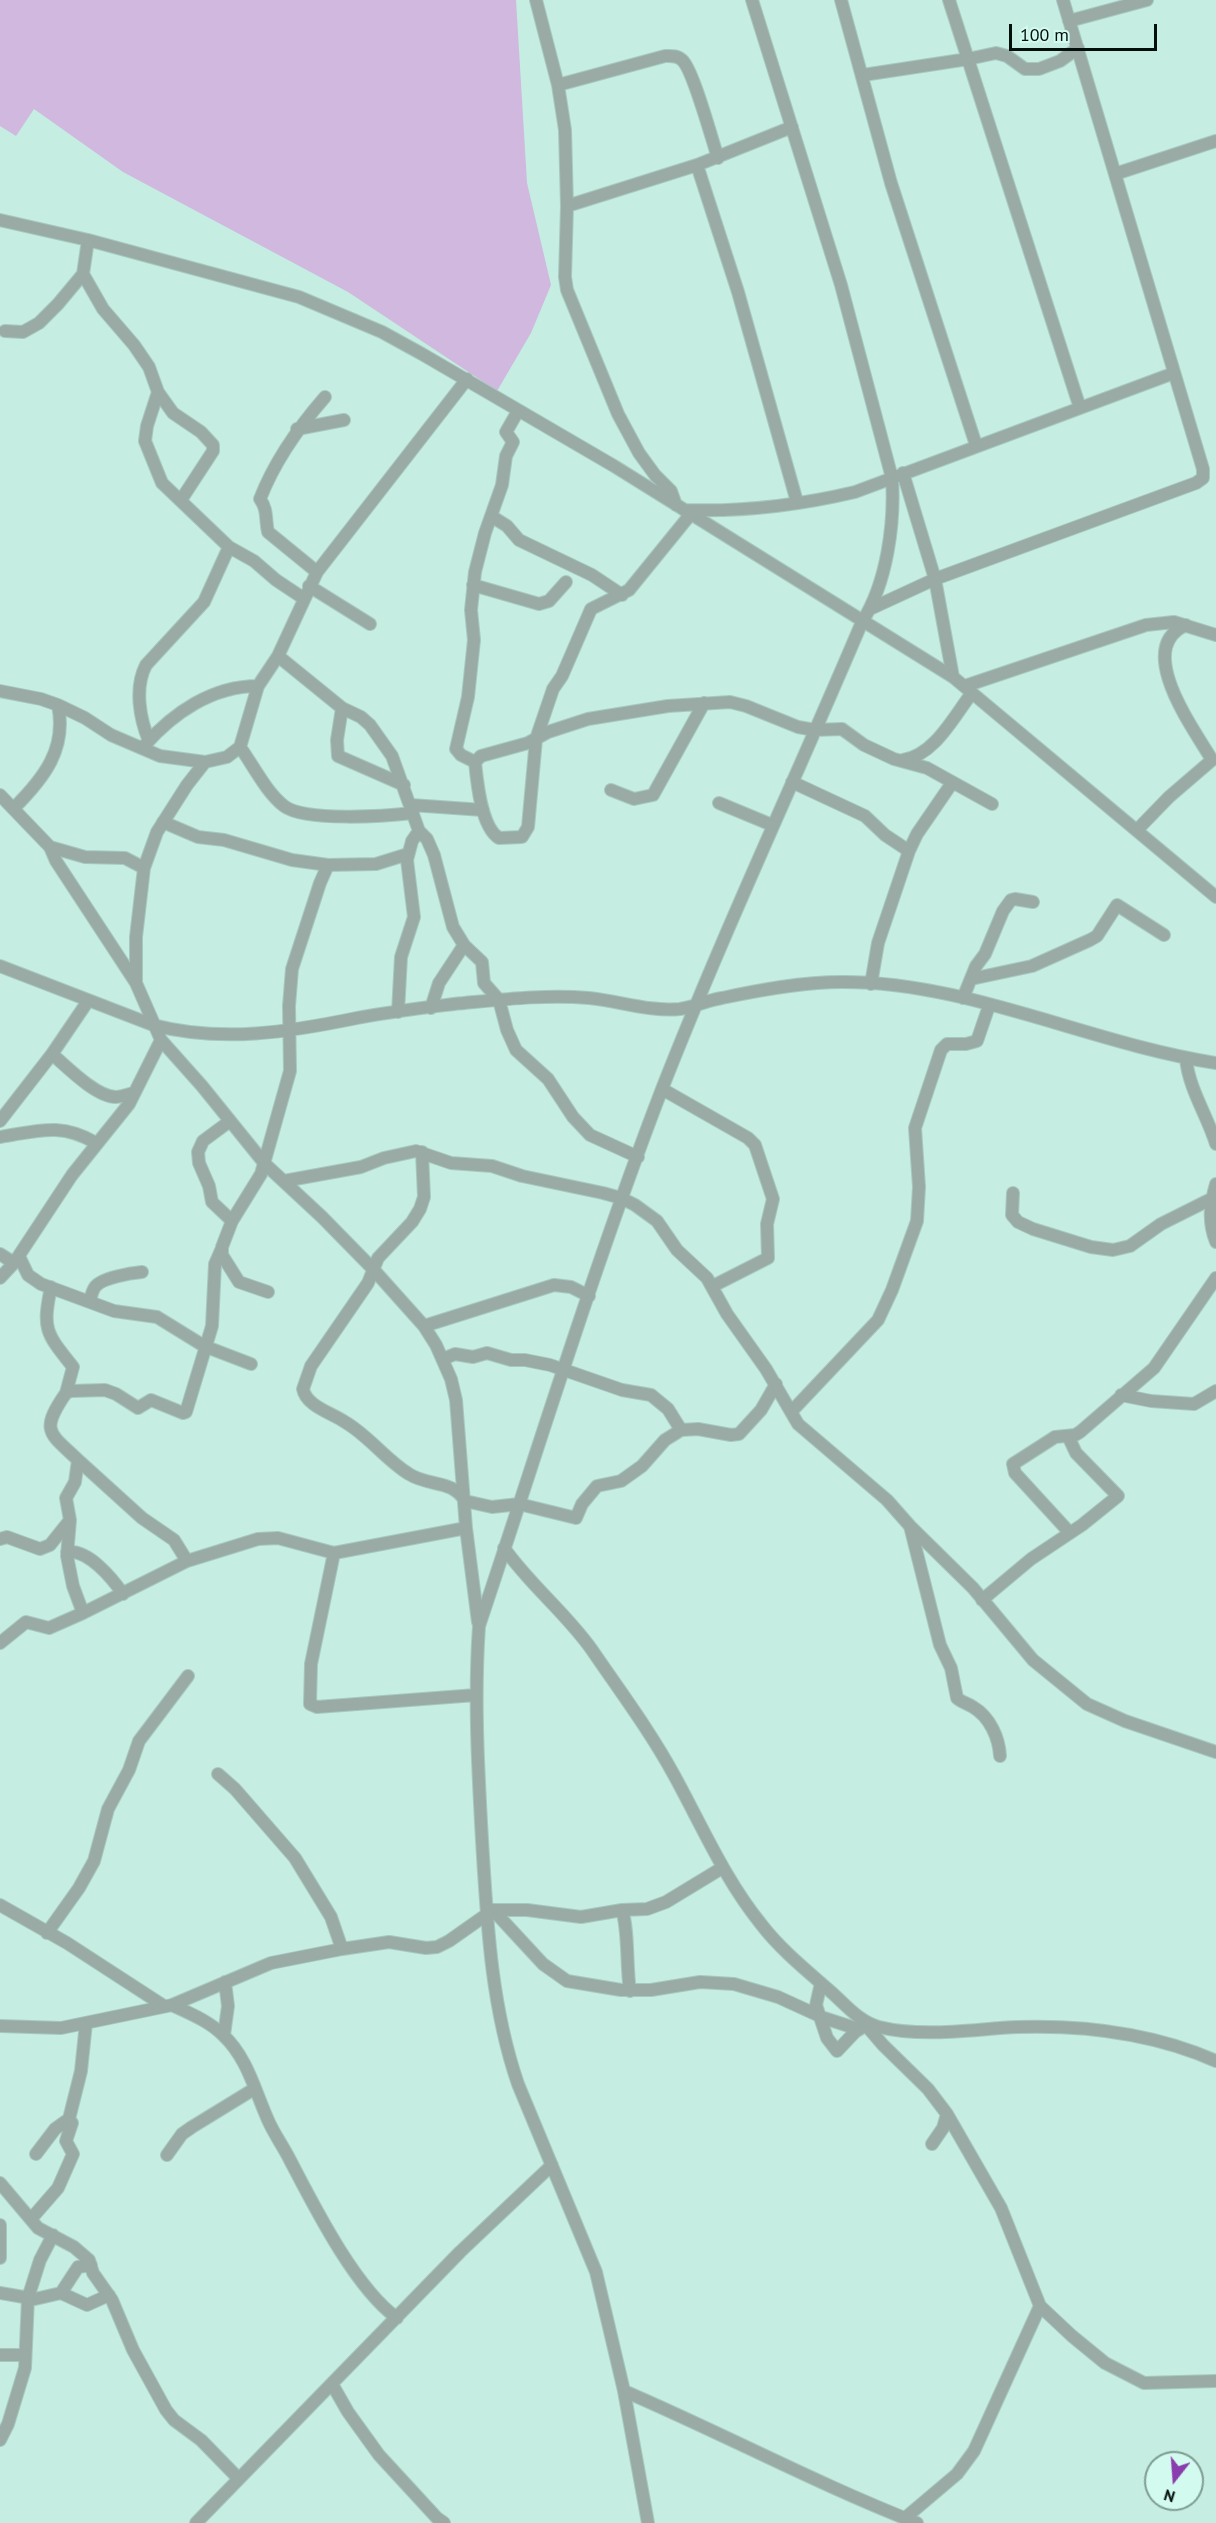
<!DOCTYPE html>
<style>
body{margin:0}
#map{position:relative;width:1216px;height:2523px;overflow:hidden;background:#c5ede1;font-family:"PT Sans",sans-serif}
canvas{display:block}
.north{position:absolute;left:1144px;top:2451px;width:60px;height:60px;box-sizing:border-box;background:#d2faee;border:2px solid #7f9c93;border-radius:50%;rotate:197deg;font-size:16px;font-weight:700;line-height:24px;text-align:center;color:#020f0b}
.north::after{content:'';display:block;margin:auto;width:21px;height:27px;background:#8a3dae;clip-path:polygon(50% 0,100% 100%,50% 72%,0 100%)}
.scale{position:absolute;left:1009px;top:24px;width:148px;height:27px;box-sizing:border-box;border:3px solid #020f0b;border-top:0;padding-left:8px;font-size:18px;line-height:21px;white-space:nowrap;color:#020f0b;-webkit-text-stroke:4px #d2faee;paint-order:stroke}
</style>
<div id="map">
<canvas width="1216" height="2523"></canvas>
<div class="north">N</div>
<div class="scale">100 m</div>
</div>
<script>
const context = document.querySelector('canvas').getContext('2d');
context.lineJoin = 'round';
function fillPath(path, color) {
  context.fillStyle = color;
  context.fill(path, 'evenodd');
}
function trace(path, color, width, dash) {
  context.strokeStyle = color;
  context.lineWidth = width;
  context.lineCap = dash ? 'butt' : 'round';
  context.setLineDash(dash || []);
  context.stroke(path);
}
fillPath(new Path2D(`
 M 0,0 L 516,0 L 527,183 L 551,285 L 531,333 L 497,391 L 348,292 L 123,172 L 34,109 L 16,136 L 0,126 Z`), '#d0b8df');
const minor = new Path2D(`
 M 536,0 L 558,85 L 565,130 L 567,206 L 565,277 L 567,290 L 618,414 L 639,453 L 655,475 L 671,491 L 676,505
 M 841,0 L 891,183 L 976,445
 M 949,0 L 1080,408
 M 1069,21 L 1147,0
 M 863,75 L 968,59 L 996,53 L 1007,56 L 1025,69 L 1039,69 L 1060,61 L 1078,48
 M 558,85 L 665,56 C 671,56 677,55 682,60 C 693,69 712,140 718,158
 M 697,165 L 738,292 L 797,502
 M 1115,174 L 1216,141
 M 567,206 L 697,165 L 792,127
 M 0,220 L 88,240 L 299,297 L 382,332 L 422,354 L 614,466 L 953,677 L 1216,897
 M 83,274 L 103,309 L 134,345 L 149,367 L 158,392 L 173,413 L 201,432 L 213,445 L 213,451 L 181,500
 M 5,331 L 23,332 L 39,323 L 58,304 L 83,274 L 88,240
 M 158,392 L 147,426 L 145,441 L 162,483 L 229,547 L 254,561 L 276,580 L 303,598
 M 297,429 L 344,420
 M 903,473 L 935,579 L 953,677
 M 684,510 C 741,512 800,505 855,492 L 1174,373
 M 491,516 L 507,526 L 519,540 L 592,575 L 622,595
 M 317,572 L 268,532 C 265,519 268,510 260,499 C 275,460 298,428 325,397
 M 473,585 L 539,604 L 549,601 L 566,582
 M 309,586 L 370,624
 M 870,609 L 935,579 L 1196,483 L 1203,478 L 1203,469 L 1063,0
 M 278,656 L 342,708 L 361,717 L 370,725 L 392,756 L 419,831 L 427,839 L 434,855 L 453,927 L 464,945 L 482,962 L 484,983 L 499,1000 L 507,1030 L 516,1050 L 548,1079 L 573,1117 L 590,1135 L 638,1157
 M 965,686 L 1146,625 L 1174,622 L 1216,635
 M 0,691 L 41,699 L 58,705 L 85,718 L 111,735 L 160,756 L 205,762
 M 342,708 L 337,740 L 338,756 L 404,785
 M 149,741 C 140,719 134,688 146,665 L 204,602 L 229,547
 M 144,746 C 173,713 212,686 258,686
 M 240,747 C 253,765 266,792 284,806 C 305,822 387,816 413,813
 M 903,760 C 935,755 954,716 972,693
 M 475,762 L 481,756 L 528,743 L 548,732 L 588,719 L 668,706 L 730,702 L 746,706 L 798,727 L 815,730 L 842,729 L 864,745 L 894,759 L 927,768 L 992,804
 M 475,762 C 477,782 481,827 499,838 L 522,837 L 528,827 L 536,739 L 553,689 L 562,676 L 591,609 L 629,590 L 690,515
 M 475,762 L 461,755 L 456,749 L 468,697 L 474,640 L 471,610 L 475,572 L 485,533 L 502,485 L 506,456 L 513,442 L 506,432 L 518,411
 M 792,782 L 865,816 L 885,835 L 909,851
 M 611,790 L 634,799 L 653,795 L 704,703
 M 0,795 L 50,847 L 56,861 L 136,983 L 161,1040 L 202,1086 L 265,1164 L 322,1217 L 373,1269 L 424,1326 L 436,1345 L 451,1379 L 456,1400 L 466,1528 L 478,1622
 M 719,803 L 772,825
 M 411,805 L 483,810
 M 14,808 C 44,778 67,749 58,705
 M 163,822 L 198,837 L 224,840 L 292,860 L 328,865
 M 1137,830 L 1169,797 L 1212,760 C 1194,729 1133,648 1186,625
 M 50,847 L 85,857 L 125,858 L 144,868
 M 0,966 L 153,1025 C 222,1043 289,1032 357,1018 C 388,1012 422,1008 454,1004 C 498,1000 544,994 589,998 C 619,1001 650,1012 680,1009 C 694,1007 708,1000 722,998 C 760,990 802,982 841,982 C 967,981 1091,1044 1216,1063
 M 971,979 L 1032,966 L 1090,940 L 1097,936 L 1117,905 L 1164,935
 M 136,982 L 136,937 L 144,868 L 157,832 L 187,785 L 205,762 L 227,757 L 240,747 L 258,686 L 278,656 L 317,572 L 467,379
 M 871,984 L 878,943 L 909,851 L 917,834 L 952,783
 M 963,998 L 976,966 L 985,954 L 1003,911 L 1011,900 L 1015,899 L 1033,902
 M 431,1008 L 439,983 L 464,945
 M 398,1012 L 401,957 L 414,917 L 407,860 L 412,841 L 419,831
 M 52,1054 C 66,1066 96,1097 116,1097 C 121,1097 129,1094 134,1093
 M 1186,1059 C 1189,1089 1207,1115 1216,1144
 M 662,1089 L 748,1138 L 755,1145 L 773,1199 L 767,1224 L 768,1258 L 713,1286
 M 0,1121 L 52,1054 L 88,1001
 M 230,1121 L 203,1141 L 198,1152 L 199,1163 L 209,1186 L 212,1202 L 232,1221
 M 0,1137 C 38,1131 61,1122 96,1143
 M 422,1152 L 424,1197 L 420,1209 L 412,1222 L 378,1258 L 368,1283 L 311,1366 L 303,1389 C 306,1406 332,1413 345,1422 C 369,1436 386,1460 409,1474 C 429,1487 452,1479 465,1501 L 492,1507 L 519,1504 L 576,1518 L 582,1504 L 597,1486 L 621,1481 L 642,1466 L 665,1440 L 681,1430 L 698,1429 L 731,1435 L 739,1434 L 761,1410 L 776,1384
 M 284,1181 L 361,1167 L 384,1158 L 416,1151 L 451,1163 L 492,1166 L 522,1176 L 603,1193 L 621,1198 L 635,1205 L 657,1221 L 677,1250 L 707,1278 L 727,1314 L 766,1369 L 798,1424 L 887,1500 L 910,1526 L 973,1588 L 1033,1660 L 1087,1704 L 1125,1721 L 1216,1752
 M 1216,1184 C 1210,1204 1208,1222 1216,1242
 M 1013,1193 L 1012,1215 L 1018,1222 L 1033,1229 L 1091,1247 L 1113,1250 L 1130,1246 L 1161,1224 L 1211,1199
 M 0,1254 L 14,1263
 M 19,1256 L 28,1275 L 41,1284 L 114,1311 L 157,1317 L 204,1346 L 251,1364
 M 0,1278 L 14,1263 L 72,1175 L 129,1104 L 161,1040
 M 51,1287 C 42,1330 46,1333 73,1367 L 66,1393
 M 268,1292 L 239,1282 L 222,1255 L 222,1247 L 232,1221 L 261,1174 L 290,1071 L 289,1006 L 292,969 L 320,883 L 328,865 L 376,864 L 408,854
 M 90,1301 C 91,1297 92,1291 95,1287 C 101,1278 131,1273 142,1272
 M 424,1326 L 554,1285 L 571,1287 L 589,1296
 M 443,1359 L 455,1354 L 473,1357 L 487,1353 L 511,1360 L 525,1360 L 550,1365 L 622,1390 L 651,1395 L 668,1409 L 681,1430
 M 1121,1395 L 1151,1401 L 1194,1404 L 1216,1391
 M 791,1412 L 878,1320 L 892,1290 L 917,1221 L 919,1187 L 915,1128 L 941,1050 L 947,1044 L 966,1044 L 977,1041 L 989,1006
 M 78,1460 L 142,1518 L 174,1540 L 187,1561
 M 910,1526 L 940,1645 L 951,1668 L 957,1698 C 961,1702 967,1703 973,1707 C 990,1717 999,1738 1000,1756
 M 1070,1533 L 1015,1473 L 1013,1464 L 1055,1437 L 1075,1435 L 1080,1432 L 1154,1368 L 1216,1278
 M 0,1539 L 7,1537 L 40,1549 L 50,1545 L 70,1520
 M 504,1548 C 530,1585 566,1613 592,1650 C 620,1691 650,1731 674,1775 C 702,1826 724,1878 761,1924 C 780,1949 806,1970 830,1991 C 845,2004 859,2022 879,2027 C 924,2038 973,2029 1018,2027 C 1085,2025 1155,2034 1216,2061
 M 67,1552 C 88,1549 112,1578 123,1594
 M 334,1553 L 311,1664 L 310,1704 L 317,1707 L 476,1695
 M 982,1600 L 1031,1559 L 1082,1525 L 1118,1496 L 1076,1453 L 1068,1436
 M 83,1613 L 73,1586 L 67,1556 L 70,1520 L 66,1498 L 75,1482 L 78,1460 C 50,1433 39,1432 66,1393 L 71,1391 L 105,1390 L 116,1394 L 138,1408 L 151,1400 L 183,1413 L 186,1412 L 212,1326 L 215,1264 L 222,1248
 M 0,1643 L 26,1622 L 49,1628 L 83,1613 L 187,1561 L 258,1539 L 278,1538 L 334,1553 L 466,1528
 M 218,1774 L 235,1789 L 295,1858 L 331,1917 L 342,1949
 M 0,1905 L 67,1943 L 164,2006
 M 493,1910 L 527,1910 L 581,1917 L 622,1910 L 647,1909 L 666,1902 L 722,1868
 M 622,1910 C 629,1931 626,1966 630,1991
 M 47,1933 L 79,1888 L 94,1861 L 108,1809 L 129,1770 L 139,1741 L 188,1676
 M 821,1983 L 816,2005 L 827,2038 L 837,2051 L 855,2032 L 863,2027
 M 172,2005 C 189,2013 209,2021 223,2035 C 247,2057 255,2091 268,2120 C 274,2134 283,2146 290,2160 C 314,2206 355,2288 397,2318
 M 865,2024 L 883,2045 L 928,2089 L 947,2114 L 1001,2208 L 1040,2306 L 1072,2336 L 1105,2363 L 1144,2383 L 1216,2381
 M 0,2026 L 61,2028 L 172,2005 L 271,1963 L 342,1949 L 389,1942 L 426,1948 L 437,1947 L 449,1941 L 493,1910 L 543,1964 L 567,1981 L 621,1990 L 651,1990 L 700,1982 L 734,1984 L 778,1997 L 824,2018 L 858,2029
 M 224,2035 L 228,2006 L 225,1982
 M 932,2144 L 943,2128 L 947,2114
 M 36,2154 L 55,2129 L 69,2119
 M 167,2155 L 182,2134 L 192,2127 L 254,2089
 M 0,2183 L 38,2228 L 74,2247 L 89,2260 L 93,2273 L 112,2300 L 133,2350 L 166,2410 L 174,2420 L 201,2440 L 239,2479
 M 31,2219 L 58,2188 L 73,2154 L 66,2141 L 72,2123 L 69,2119 L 81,2071 L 86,2023
 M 0,2225 L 0,2258
 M 0,2293 L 35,2299 L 61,2293 L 87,2305 L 109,2295
 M 61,2293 L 78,2267 L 91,2265
 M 0,2355 L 25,2355
 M 332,2384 L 348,2412 L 379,2455 L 437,2518 L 444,2523
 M 624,2391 C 722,2433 817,2484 917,2523
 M 0,2440 L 8,2424 L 25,2368 L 28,2298 L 40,2260 L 53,2235
 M 905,2518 L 957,2474 L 974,2451 L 1040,2306
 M 196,2523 L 460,2252 L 552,2165
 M 648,2523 L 624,2391 L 596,2272 L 518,2084 C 491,2006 487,1922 482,1840 C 478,1769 474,1698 479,1626 C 539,1447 594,1266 662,1089 C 724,931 796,778 862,622 C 887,583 895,523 892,478 L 841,285 L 752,0`);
trace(minor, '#a6c9bf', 14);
trace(minor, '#9aaba6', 12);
</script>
